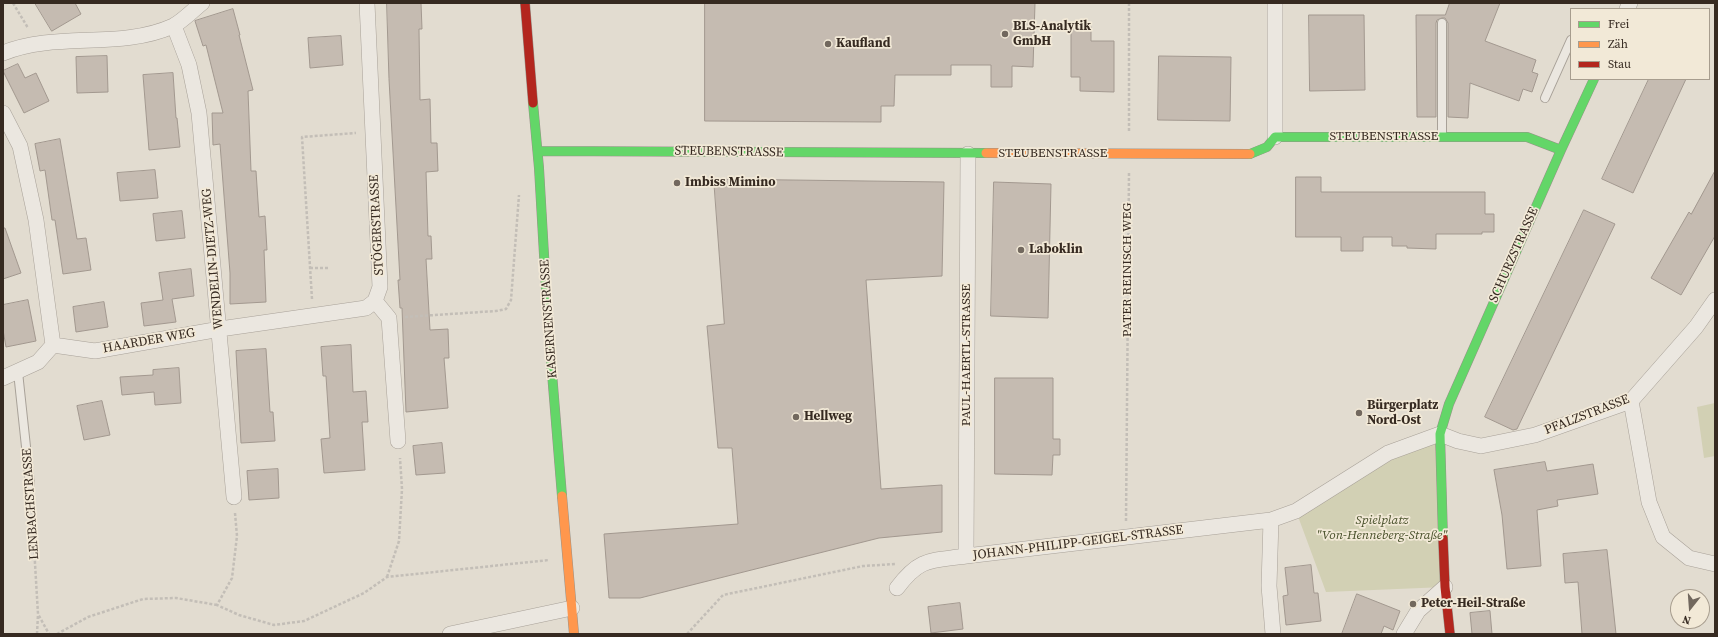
<!DOCTYPE html>
<meta charset="utf-8">
<style>
body{margin:0}
#map{position:relative;width:1718px;height:637px;overflow:hidden;background:#e2dcd0;font-family:"Source Serif 4",serif}
canvas{display:block}
.frame{position:absolute;inset:0;border:4px solid #362a21;pointer-events:none}
.legend{position:absolute;left:1570px;top:8px;width:140px;height:72px;box-sizing:border-box;background:#f2e9d7;border:1px solid #a79d8e;margin:0;padding:5px 7px;list-style:none;font-size:12px;color:#362a21}
.legend li{display:flex;align-items:center;gap:8px;height:20px}
.legend b{width:20px;border:1px solid #a79d8e}
.north{position:absolute;left:1670px;top:589px;width:40px;height:40px;box-sizing:border-box;background:#f2e9d7;border:1px solid #a79d8e;border-radius:50%;rotate:197deg;font-size:11px;font-weight:700;line-height:16px;text-align:center;color:#362a21}
.north::after{content:'';display:block;margin:auto;width:14px;height:18px;background:#72685e;clip-path:polygon(50% 0,100% 100%,50% 72%,0 100%)}
</style>
<div id="map">
<canvas width="1718" height="637"></canvas>
<div class="frame"></div>
<ul class="legend">
<li><b style="height:5px;background:#63d668"></b>Frei</li>
<li><b style="height:5px;background:#ff974d"></b>Zäh</li>
<li><b style="height:5px;background:#b3261e"></b>Stau</li>
</ul>
<div class="north">N</div>
</div>
<script>
const context = document.querySelector('canvas').getContext('2d');
context.lineJoin = 'round';
function fillPath(path, color) {
  context.fillStyle = color;
  context.fill(path, 'evenodd');
}
function trace(path, color, width, dash) {
  context.strokeStyle = color;
  context.lineWidth = width;
  context.lineCap = dash ? 'butt' : 'round';
  context.setLineDash(dash || []);
  context.stroke(path);
}
function label(font, color, halo, rows, align = 'center') {
  context.font = font + ' "Source Serif 4",serif';
  context.lineWidth = 3.5;
  context.setLineDash([]);
  context.textBaseline = 'middle';
  context.strokeStyle = halo;
  context.fillStyle = color;
  for (const [text, x, y, turn = 0] of rows) {
    context.save();
    context.translate(x, y);
    context.rotate((+turn || 0) * Math.PI / 180);
    context.textAlign = isNaN(turn) ? turn : align;
    if (halo) context.strokeText(text, 0, 0);
    context.fillText(text, 0, 0);
    context.restore();
  }
}
fillPath(new Path2D(`
 M 1715,403 L 1715,456 L 1704,458 L 1697,407 Z
 M 1440,434 L 1445,587 L 1326,592 L 1296,511 Z`), '#d2d0b4');
const building = new Path2D(`
 M 35,3 L 75,3 L 81,14 L 52,31 Z
 M 387,3 L 421,3 L 422,29 L 419,29 L 420,100 L 430,99 L 431,143 L 437,143 L 438,171 L 426,172 L 428,236 L 431,236 L 432,259 L 426,259 L 430,330 L 448,329 L 449,358 L 444,358 L 448,408 L 406,412 L 402,308 L 400,308 L 398,280 L 400,280 L 389,79 Z
 M 705,3 L 1035,3 L 1033,67 L 1012,66 L 1012,87 L 991,87 L 991,65 L 951,65 L 951,75 L 895,75 L 894,106 L 881,106 L 881,122 L 705,121 Z
 M 1450,3 L 1500,3 L 1485,41 L 1536,60 L 1532,72 L 1538,74 L 1532,92 L 1523,89 L 1519,101 L 1470,83 L 1468,118 L 1448,117 L 1448,23 L 1445,18 L 1442,18 L 1437,20 L 1436,23 L 1436,117 L 1417,117 L 1416,15 L 1445,15 Z
 M 233,9 L 240,35 L 239,35 L 253,90 L 248,91 L 251,171 L 256,171 L 259,217 L 265,216 L 267,250 L 264,250 L 266,302 L 230,304 L 230,273 L 220,144 L 213,145 L 212,113 L 223,113 L 206,45 L 203,46 L 195,21 Z
 M 1309,15 L 1364,15 L 1365,90 L 1310,91 Z
 M 1091,27 L 1091,41 L 1114,41 L 1114,92 L 1080,91 L 1080,77 L 1071,77 L 1071,28 Z
 M 341,36 L 343,65 L 310,68 L 308,38 Z
 M 107,56 L 108,92 L 77,93 L 76,57 Z
 M 1159,56 L 1231,57 L 1230,121 L 1158,120 Z
 M 18,64 L 25,78 L 36,73 L 49,101 L 24,113 L 3,71 Z
 M 173,73 L 176,118 L 177,118 L 180,147 L 149,150 L 143,75 Z
 M 1649,79 L 1686,79 L 1633,193 L 1602,179 Z
 M 60,139 L 77,239 L 86,238 L 91,270 L 63,274 L 55,220 L 52,220 L 45,170 L 40,171 L 35,144 Z
 M 155,170 L 158,198 L 120,201 L 117,173 Z
 M 1715,171 L 1715,236 L 1681,295 L 1651,278 L 1689,212 L 1691,214 Z
 M 1296,177 L 1321,177 L 1321,192 L 1485,192 L 1485,214 L 1494,214 L 1494,232 L 1482,232 L 1482,234 L 1436,234 L 1436,249 L 1407,248 L 1407,246 L 1392,246 L 1392,237 L 1363,237 L 1363,251 L 1341,251 L 1341,237 L 1296,237 Z
 M 714,179 L 944,182 L 942,276 L 866,280 L 881,489 L 942,485 L 942,532 L 879,538 L 640,598 L 609,598 L 604,534 L 738,524 L 732,448 L 718,448 L 707,326 L 724,324 Z
 M 994,182 L 1051,184 L 1048,318 L 991,316 Z
 M 1584,210 L 1615,224 L 1517,429 L 1513,430 L 1485,417 Z
 M 182,211 L 185,238 L 156,241 L 153,214 Z
 M 3,228 L 5,228 L 21,273 L 3,279 Z
 M 191,269 L 194,296 L 172,299 L 176,322 L 144,326 L 141,303 L 163,300 L 159,273 Z
 M 28,300 L 36,341 L 6,347 L 3,330 L 3,305 Z
 M 104,302 L 108,327 L 76,332 L 73,307 Z
 M 351,345 L 353,392 L 366,391 L 368,422 L 362,422 L 365,470 L 324,473 L 321,439 L 330,438 L 326,376 L 323,376 L 321,347 Z
 M 266,349 L 270,412 L 273,412 L 275,441 L 241,443 L 236,351 Z
 M 179,368 L 181,403 L 155,405 L 154,392 L 122,395 L 120,377 L 153,375 L 153,370 Z
 M 995,378 L 1053,378 L 1053,439 L 1060,439 L 1060,455 L 1053,455 L 1052,475 L 995,474 Z
 M 102,401 L 110,435 L 84,440 L 77,406 Z
 M 442,443 L 445,473 L 416,475 L 413,446 Z
 M 1545,462 L 1547,471 L 1593,464 L 1598,494 L 1557,500 L 1558,506 L 1537,510 L 1541,566 L 1507,569 L 1502,515 L 1494,470 Z
 M 278,469 L 279,498 L 249,500 L 247,471 Z
 M 1607,550 L 1616,634 L 1582,634 L 1578,582 L 1565,583 L 1563,554 Z
 M 1311,565 L 1314,593 L 1318,593 L 1321,621 L 1286,625 L 1283,596 L 1288,595 L 1285,568 Z
 M 1357,594 L 1400,611 L 1393,630 L 1384,626 L 1381,634 L 1342,634 Z
 M 960,603 L 963,629 L 931,633 L 928,607 Z
 M 1490,611 L 1492,634 L 1472,634 L 1470,613 Z`);
fillPath(building, '#c5bbb1');
trace(building, '#a2988f', 1);
const lane = new Path2D(`
 M 1545,98 L 1571,40
 M 1442,136 L 1442,23
 M 18,372 L 30,484`);
const street = new Path2D(`
 M 367,3 L 380,287 L 375,301 L 389,318 L 398,441
 M 1275,3 L 1275,137
 M 1627,9 L 1630,3
 M 174,26 L 189,65 L 199,113 L 234,497
 M 3,53 C 57,31 120,50 173,26 C 183,21 193,10 202,3
 M 3,113 L 20,146 L 36,220 L 53,345
 M 3,378 L 38,362 L 53,345 L 95,351 L 220,329 L 366,308 L 375,301
 M 1631,401 L 1649,502 L 1663,537 L 1689,558 L 1715,564
 M 1271,520 L 1269,586 L 1273,634
 M 966,556 L 968,154
 M 897,588 C 920,557 931,561 966,556 L 1271,520 L 1296,511 L 1388,453 L 1440,434 L 1458,441 L 1481,446 L 1535,435 L 1631,401 L 1696,327 L 1715,300
 M 450,634 L 572,608
 M 1404,634 L 1418,611 L 1445,587`);
const fast = new Path2D(`
 M 533,103 L 539,168 L 548,324 L 562,496
 M 538,151 L 986,153
 M 1250,154 L 1267,147 L 1275,137 L 1527,137 L 1561,150
 M 1443,538 L 1440,434 L 1449,404 L 1561,150 L 1594,79`);
const slow = new Path2D(`
 M 986,153 L 1250,154
 M 562,496 L 574,634`);
const jam = new Path2D(`
 M 525,3 L 533,103
 M 1443,538 L 1445,587 L 1450,634`);
trace(lane, '#a8a198', 10);
trace(street, '#a8a198', 16);
trace(fast, '#979188', 10);
trace(slow, '#979188', 10);
trace(jam, '#979188', 10);
trace(new Path2D(`
 M 13,3 L 28,28
 M 1129,3 L 1129,133
 M 310,268 L 328,268
 M 312,299 L 302,137 L 356,133
 M 405,317 L 496,311 L 506,309 L 511,300 L 519,195
 M 31,496 L 38,614 L 49,634
 M 235,513 L 237,536 L 232,578 L 217,605 L 239,615 L 274,625 L 304,621 L 364,593 L 387,577 L 549,560
 M 1126,521 L 1129,172
 M 387,577 L 399,541 L 402,489 L 400,458
 M 37,634 L 38,614
 M 57,634 L 88,617 L 143,599 L 176,598 L 217,605
 M 687,634 L 723,595 L 863,566 L 895,564`), '#c3beb7', 2.5, [3, 2]);
trace(lane, '#ebe7e0', 8);
trace(street, '#ebe7e0', 15);
trace(fast, '#63d668', 9);
trace(slow, '#ff974d', 9);
trace(jam, '#b3261e', 9);
for (const [x, y, r, color] of [
 [1005,34,4,"#72685e"],
 [828,44,4,"#72685e"],
 [677,183,4,"#72685e"],
 [1021,250,4,"#72685e"],
 [1359,413,4,"#72685e"],
 [796,417,4,"#72685e"],
 [1413,604,4,"#72685e"]
]) {
  const dot = new Path2D();
  dot.arc(x, y, r, 0, 2 * Math.PI);
  context.fillStyle = color;
  context.fill(dot);
  trace(dot, '#f2e9d7', 1.5);
}
label('bold 13px', '#362a21', '#f2e9d7', [
 ["BLS-Analytik",1013,27],
 ["GmbH",1013,42],
 ["Kaufland",836,44],
 ["Imbiss Mimino",685,183],
 ["Laboklin",1029,250],
 ["Bürgerplatz",1367,406],
 ["Nord-Ost",1367,421],
 ["Hellweg",804,417],
 ["Peter-Heil-Straße",1421,604]
], 'left');
label('13px', '#362a21', '#f2e9d7', [
 ["STEUBENSTRASSE",1384,137],
 ["STEUBENSTRASSE",729,152,1],
 ["STEUBENSTRASSE",1053,154],
 ["STÖGERSTRASSE",377,225,-93],
 ["SCHURZSTRASSE",1514,255,-66],
 ["WENDELIN-DIETZ-WEG",213,259,-95],
 ["PATER REINISCH WEG",1128,270,-90],
 ["KASERNENSTRASSE",549,319,-94],
 ["HAARDER WEG",149,341,-10],
 ["PAUL-HAERTL-STRASSE",967,355,-90],
 ["PFALZSTRASSE",1587,415,-21],
 ["LENBACHSTRASSE",31,504,-94],
 ["JOHANN-PHILIPP-GEIGEL-STRASSE",1078,543,-7]
]);
label('italic 13px', '#48502a', '#f2e9d7', [
 ["Spielplatz",1382,521],
 ["\"Von-Henneberg-Straße\"",1382,536]
]);
</script>
